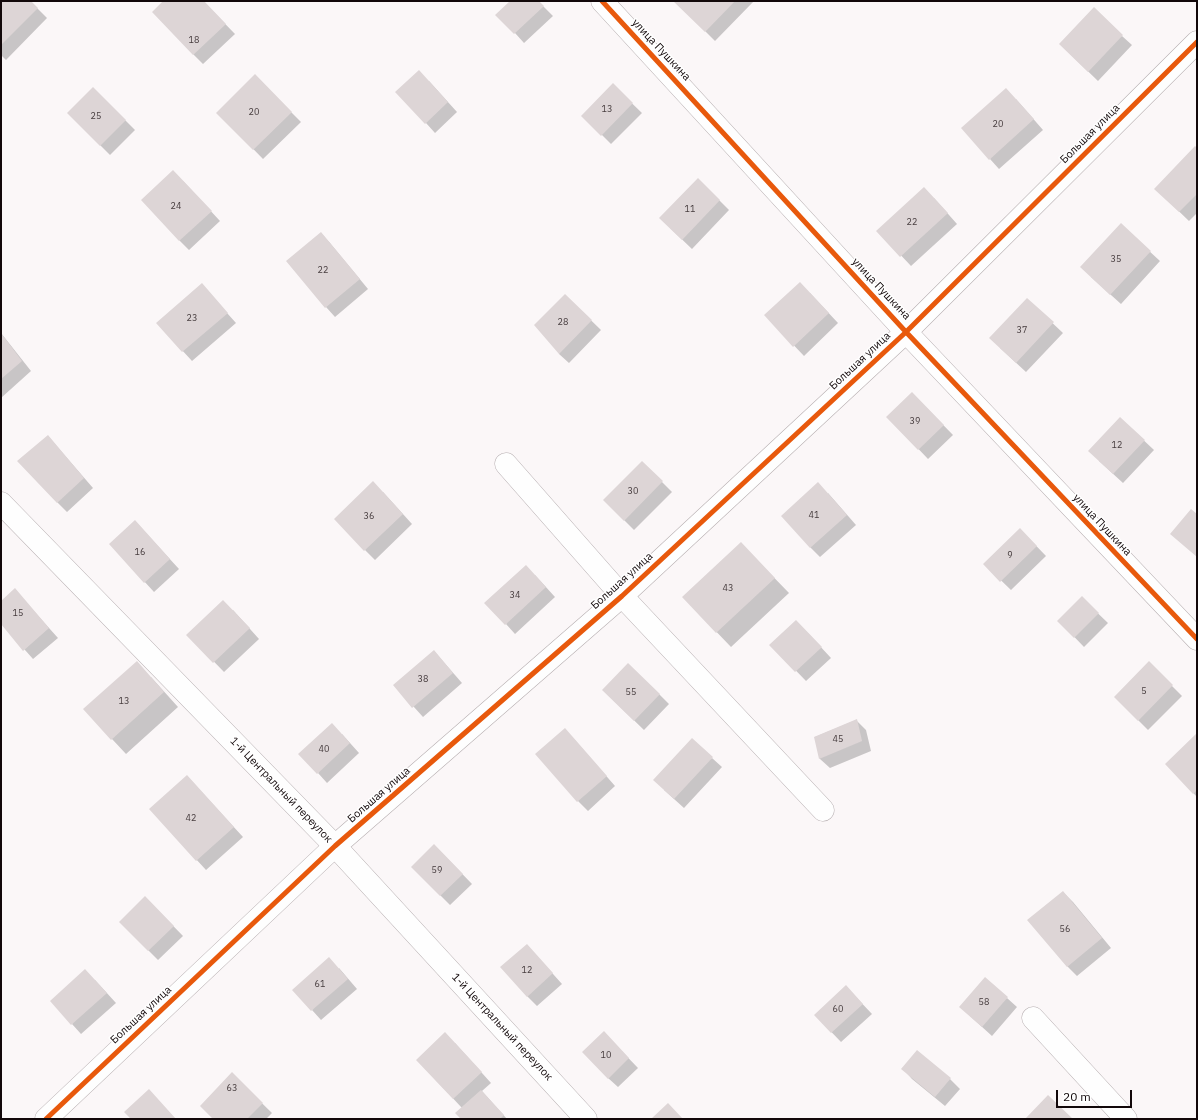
<!DOCTYPE html>
<meta charset="utf-8">
<style>
body{margin:0}
#map{position:relative;width:1198px;height:1120px;overflow:hidden;background:#fbf7f8;font-family:"IBM Plex Sans",sans-serif}
canvas{display:block}
.frame{position:absolute;inset:0;border:2px solid #12080a;pointer-events:none}
.scale{position:absolute;left:1056px;top:1090px;width:76px;height:18px;box-sizing:border-box;border:2px solid #12080a;border-top:0;padding-left:5px;font-size:12px;line-height:14px;white-space:nowrap;color:#12080a;-webkit-text-stroke:3px #fff;paint-order:stroke}
</style>
<div id="map">
<canvas width="1198" height="1120"></canvas>
<div class="frame"></div>
<div class="scale">20 m</div>
</div>
<script>
const context = document.querySelector('canvas').getContext('2d');
context.lineJoin = 'round';
function fillPath(path, color) {
  context.fillStyle = color;
  context.fill(path, 'evenodd');
}
function trace(path, color, width, dash) {
  context.strokeStyle = color;
  context.lineWidth = width;
  context.lineCap = dash ? 'butt' : 'round';
  context.setLineDash(dash || []);
  context.stroke(path);
}
function label(font, color, halo, rows, align = 'center') {
  context.font = font + ' "IBM Plex Sans",sans-serif';
  context.lineWidth = 3;
  context.setLineDash([]);
  context.textBaseline = 'middle';
  context.strokeStyle = halo;
  context.fillStyle = color;
  for (const [text, x, y, turn = 0] of rows) {
    context.save();
    context.translate(x, y);
    context.rotate((+turn || 0) * Math.PI / 180);
    context.textAlign = isNaN(turn) ? turn : align;
    if (halo) context.strokeText(text, 0, 0);
    context.fillText(text, 0, 0);
    context.restore();
  }
}
fillPath(new Path2D(`
 M 4,1 L 30,1 L 47,18 L 6,60 L 1,55 L 1,4 Z
 M 165,1 L 203,1 L 235,34 L 203,64 L 193,54 Z
 M 511,1 L 538,1 L 553,16 L 524,43 L 515,33 Z
 M 675,1 L 754,1 L 715,41 Z
 M 1122,36 L 1132,45 L 1098,81 L 1070,54 Z
 M 255,76 L 301,122 L 263,159 L 218,113 Z
 M 429,81 L 457,112 L 435,133 L 426,123 Z
 M 613,85 L 642,113 L 611,144 L 583,116 Z
 M 93,88 L 135,130 L 110,155 L 68,113 Z
 M 1016,99 L 1043,130 L 999,169 L 990,159 Z
 M 1197,150 L 1197,213 L 1189,221 L 1165,198 Z
 M 698,179 L 729,210 L 692,249 L 670,228 Z
 M 183,181 L 220,221 L 189,250 L 179,240 Z
 M 934,198 L 957,224 L 911,266 L 878,231 Z
 M 1121,225 L 1160,261 L 1121,304 L 1091,277 Z
 M 321,233 L 330,243 L 368,289 L 335,317 L 326,307 Z
 M 202,285 L 236,323 L 192,361 L 157,323 Z
 M 810,293 L 838,323 L 804,356 L 765,315 Z
 M 565,295 L 601,330 L 569,363 L 559,354 Z
 M 1027,299 L 1063,333 L 1026,372 L 1000,348 Z
 M 1,333 L 31,371 L 1,398 Z
 M 912,393 L 953,435 L 928,459 L 888,417 Z
 M 1120,418 L 1154,450 L 1123,483 L 1099,461 Z
 M 48,436 L 93,488 L 67,512 L 57,502 Z
 M 642,462 L 672,492 L 634,530 L 604,500 Z
 M 383,492 L 412,524 L 375,560 L 365,550 Z
 M 828,493 L 856,525 L 820,557 L 810,547 Z
 M 135,521 L 179,569 L 154,592 L 110,544 Z
 M 1020,529 L 1046,556 L 1011,590 L 984,564 Z
 M 755,558 L 789,593 L 731,647 L 683,597 Z
 M 535,575 L 555,597 L 515,634 L 506,624 Z
 M 15,590 L 58,638 L 33,659 L 1,623 L 1,602 Z
 M 1082,598 L 1108,623 L 1084,647 L 1059,621 Z
 M 233,610 L 259,639 L 224,672 L 188,635 Z
 M 806,631 L 831,658 L 806,681 L 771,645 Z
 M 434,651 L 462,683 L 423,717 L 394,685 Z
 M 1149,663 L 1182,696 L 1148,730 L 1115,697 Z
 M 151,677 L 178,707 L 126,754 L 84,709 Z
 M 659,694 L 669,704 L 644,730 L 613,700 Z
 M 856,720 L 866,730 L 871,751 L 830,768 L 820,759 L 815,737 Z
 M 342,734 L 359,753 L 327,783 L 318,773 Z
 M 1197,735 L 1197,797 L 1166,764 Z
 M 574,739 L 615,786 L 588,811 L 578,801 Z
 M 712,758 L 722,767 L 684,808 L 664,790 Z
 M 187,776 L 243,837 L 206,870 L 150,809 Z
 M 444,855 L 472,884 L 450,905 L 412,867 Z
 M 1063,892 L 1073,902 L 1111,948 L 1077,976 L 1068,967 L 1029,920 Z
 M 145,897 L 183,936 L 158,960 L 120,922 Z
 M 536,955 L 562,984 L 537,1006 L 527,996 Z
 M 339,968 L 357,989 L 321,1020 L 312,1010 Z
 M 95,980 L 116,1003 L 81,1034 L 72,1024 Z
 M 855,996 L 872,1014 L 841,1042 L 815,1015 Z
 M 1007,998 L 1017,1007 L 992,1036 L 970,1016 Z
 M 613,1042 L 638,1068 L 618,1087 L 608,1078 Z
 M 455,1043 L 491,1083 L 482,1091 L 507,1119 L 462,1119 L 462,1108 L 417,1060 Z
 M 903,1069 L 950,1079 L 960,1089 L 945,1106 L 912,1079 Z
 M 232,1074 L 272,1113 L 266,1119 L 214,1119 Z`), '#0003');
fillPath(new Path2D(`
 M 2,1 L 31,1 L 38,8 L 1,45 L 1,2 Z
 M 163,1 L 204,1 L 226,24 L 193,55 L 152,12 Z
 M 510,1 L 539,1 L 544,6 L 514,34 L 495,15 Z
 M 673,1 L 735,1 L 705,32 Z
 M 1094,7 L 1123,35 L 1088,72 L 1059,44 Z
 M 419,70 L 448,102 L 425,124 L 395,92 Z
 M 255,74 L 292,112 L 253,150 L 216,113 Z
 M 613,83 L 633,103 L 601,136 L 581,116 Z
 M 93,87 L 126,120 L 100,146 L 67,113 Z
 M 1006,88 L 1034,119 L 989,160 L 961,128 Z
 M 1195,146 L 1197,148 L 1197,194 L 1179,212 L 1154,189 Z
 M 173,170 L 212,211 L 179,241 L 141,200 Z
 M 698,178 L 720,200 L 682,240 L 659,218 Z
 M 924,187 L 948,213 L 900,257 L 876,231 Z
 M 1121,223 L 1151,251 L 1110,295 L 1080,267 Z
 M 321,232 L 360,279 L 325,308 L 286,261 Z
 M 800,282 L 829,313 L 793,347 L 764,315 Z
 M 202,283 L 228,313 L 182,352 L 156,323 Z
 M 565,294 L 592,320 L 559,354 L 534,325 Z
 M 1027,298 L 1054,322 L 1016,363 L 989,338 Z
 M 1,333 L 22,361 L 1,379 Z
 M 912,392 L 944,425 L 918,450 L 886,417 Z
 M 1120,417 L 1145,440 L 1113,474 L 1088,451 Z
 M 48,435 L 84,478 L 57,503 L 17,461 Z
 M 642,461 L 663,481 L 624,521 L 603,500 Z
 M 373,481 L 403,514 L 364,551 L 334,519 Z
 M 818,482 L 847,515 L 810,548 L 781,516 Z
 M 1191,509 L 1197,514 L 1197,557 L 1170,534 Z
 M 135,520 L 170,559 L 144,583 L 109,544 Z
 M 1020,528 L 1037,546 L 1000,582 L 983,564 Z
 M 741,542 L 775,578 L 716,633 L 682,597 Z
 M 526,565 L 546,587 L 505,625 L 484,603 Z
 M 15,588 L 49,628 L 23,651 L 1,624 L 1,601 Z
 M 1082,596 L 1099,613 L 1074,638 L 1057,621 Z
 M 223,600 L 250,628 L 213,663 L 186,635 Z
 M 796,620 L 822,647 L 795,672 L 769,645 Z
 M 434,650 L 453,673 L 412,708 L 393,685 Z
 M 137,661 L 164,692 L 111,740 L 83,709 Z
 M 1149,661 L 1173,685 L 1138,721 L 1114,697 Z
 M 628,663 L 660,694 L 634,721 L 602,690 Z
 M 857,719 L 862,741 L 819,759 L 814,737 Z
 M 332,723 L 350,743 L 317,774 L 298,754 Z
 M 565,728 L 607,776 L 577,802 L 535,754 Z
 M 1197,733 L 1197,790 L 1193,794 L 1165,764 Z
 M 692,738 L 713,757 L 674,799 L 653,780 Z
 M 187,775 L 234,827 L 196,861 L 149,809 Z
 M 434,844 L 463,874 L 440,896 L 411,867 Z
 M 1063,891 L 1102,938 L 1067,967 L 1027,920 Z
 M 145,896 L 174,926 L 148,951 L 119,922 Z
 M 527,944 L 553,973 L 527,997 L 500,967 Z
 M 329,957 L 348,979 L 311,1011 L 292,990 Z
 M 85,969 L 107,993 L 71,1025 L 50,1001 Z
 M 985,977 L 1008,997 L 982,1027 L 959,1007 Z
 M 846,985 L 863,1004 L 831,1033 L 814,1015 Z
 M 604,1031 L 629,1058 L 608,1079 L 582,1052 Z
 M 445,1032 L 482,1072 L 453,1099 L 416,1060 Z
 M 917,1050 L 951,1078 L 935,1097 L 901,1069 Z
 M 232,1072 L 263,1103 L 247,1119 L 213,1119 L 200,1106 Z
 M 149,1089 L 176,1119 L 131,1119 L 124,1112 Z
 M 481,1090 L 504,1115 L 500,1119 L 461,1119 L 455,1113 Z
 M 1048,1095 L 1073,1119 L 1025,1119 Z
 M 668,1103 L 683,1119 L 651,1119 Z`), '#ddd5d6');
const minor = new Path2D(`
 M 602,1 L 906,332 L 1197,639
 M 506,464 L 622,596 L 823,810
 M 1,503 L 335,846 L 586,1119
 M 1033,1018 L 1126,1119
 M 46,1119 L 335,846 L 622,596 L 906,332 L 1197,42`);
trace(minor, '#b6aeb0', 23);
trace(minor, '#fefefe', 22);
trace(new Path2D(`
 M 602,1 L 906,332 L 1197,639
 M 46,1119 L 335,846 L 622,596 L 906,332 L 1197,42`), '#e8590c', 5);
label('9px', '#453b3d', null, [
 ["18",194,40],
 ["13",607,109],
 ["20",254,112],
 ["25",96,116],
 ["20",998,124],
 ["24",176,206],
 ["11",690,209],
 ["22",912,222],
 ["35",1116,259],
 ["22",323,270],
 ["23",192,318],
 ["28",563,322],
 ["37",1022,330],
 ["39",915,421],
 ["12",1117,445],
 ["30",633,491],
 ["41",814,515],
 ["36",369,516],
 ["16",140,552],
 ["9",1010,555],
 ["43",728,588],
 ["34",515,595],
 ["15",18,613],
 ["38",423,679],
 ["5",1144,691],
 ["55",631,692],
 ["13",124,701],
 ["45",838,739],
 ["40",324,749],
 ["42",191,818],
 ["59",437,870],
 ["56",1065,929],
 ["12",527,970],
 ["61",320,984],
 ["58",984,1002],
 ["60",838,1009],
 ["10",606,1055],
 ["63",232,1088]
]);
label('11px', '#12080a', '#fff', [
 ["улица Пушкина",661,50,47],
 ["Большая улица",1090,134,-45],
 ["улица Пушкина",881,289,47],
 ["Большая улица",860,361,-43],
 ["улица Пушкина",1102,525,47],
 ["Большая улица",622,581,-42],
 ["1-й Центральный переулок",281,790,46],
 ["Большая улица",379,795,-41],
 ["Большая улица",141,1015,-43],
 ["1-й Центральный переулок",502,1027,47]
]);
</script>
